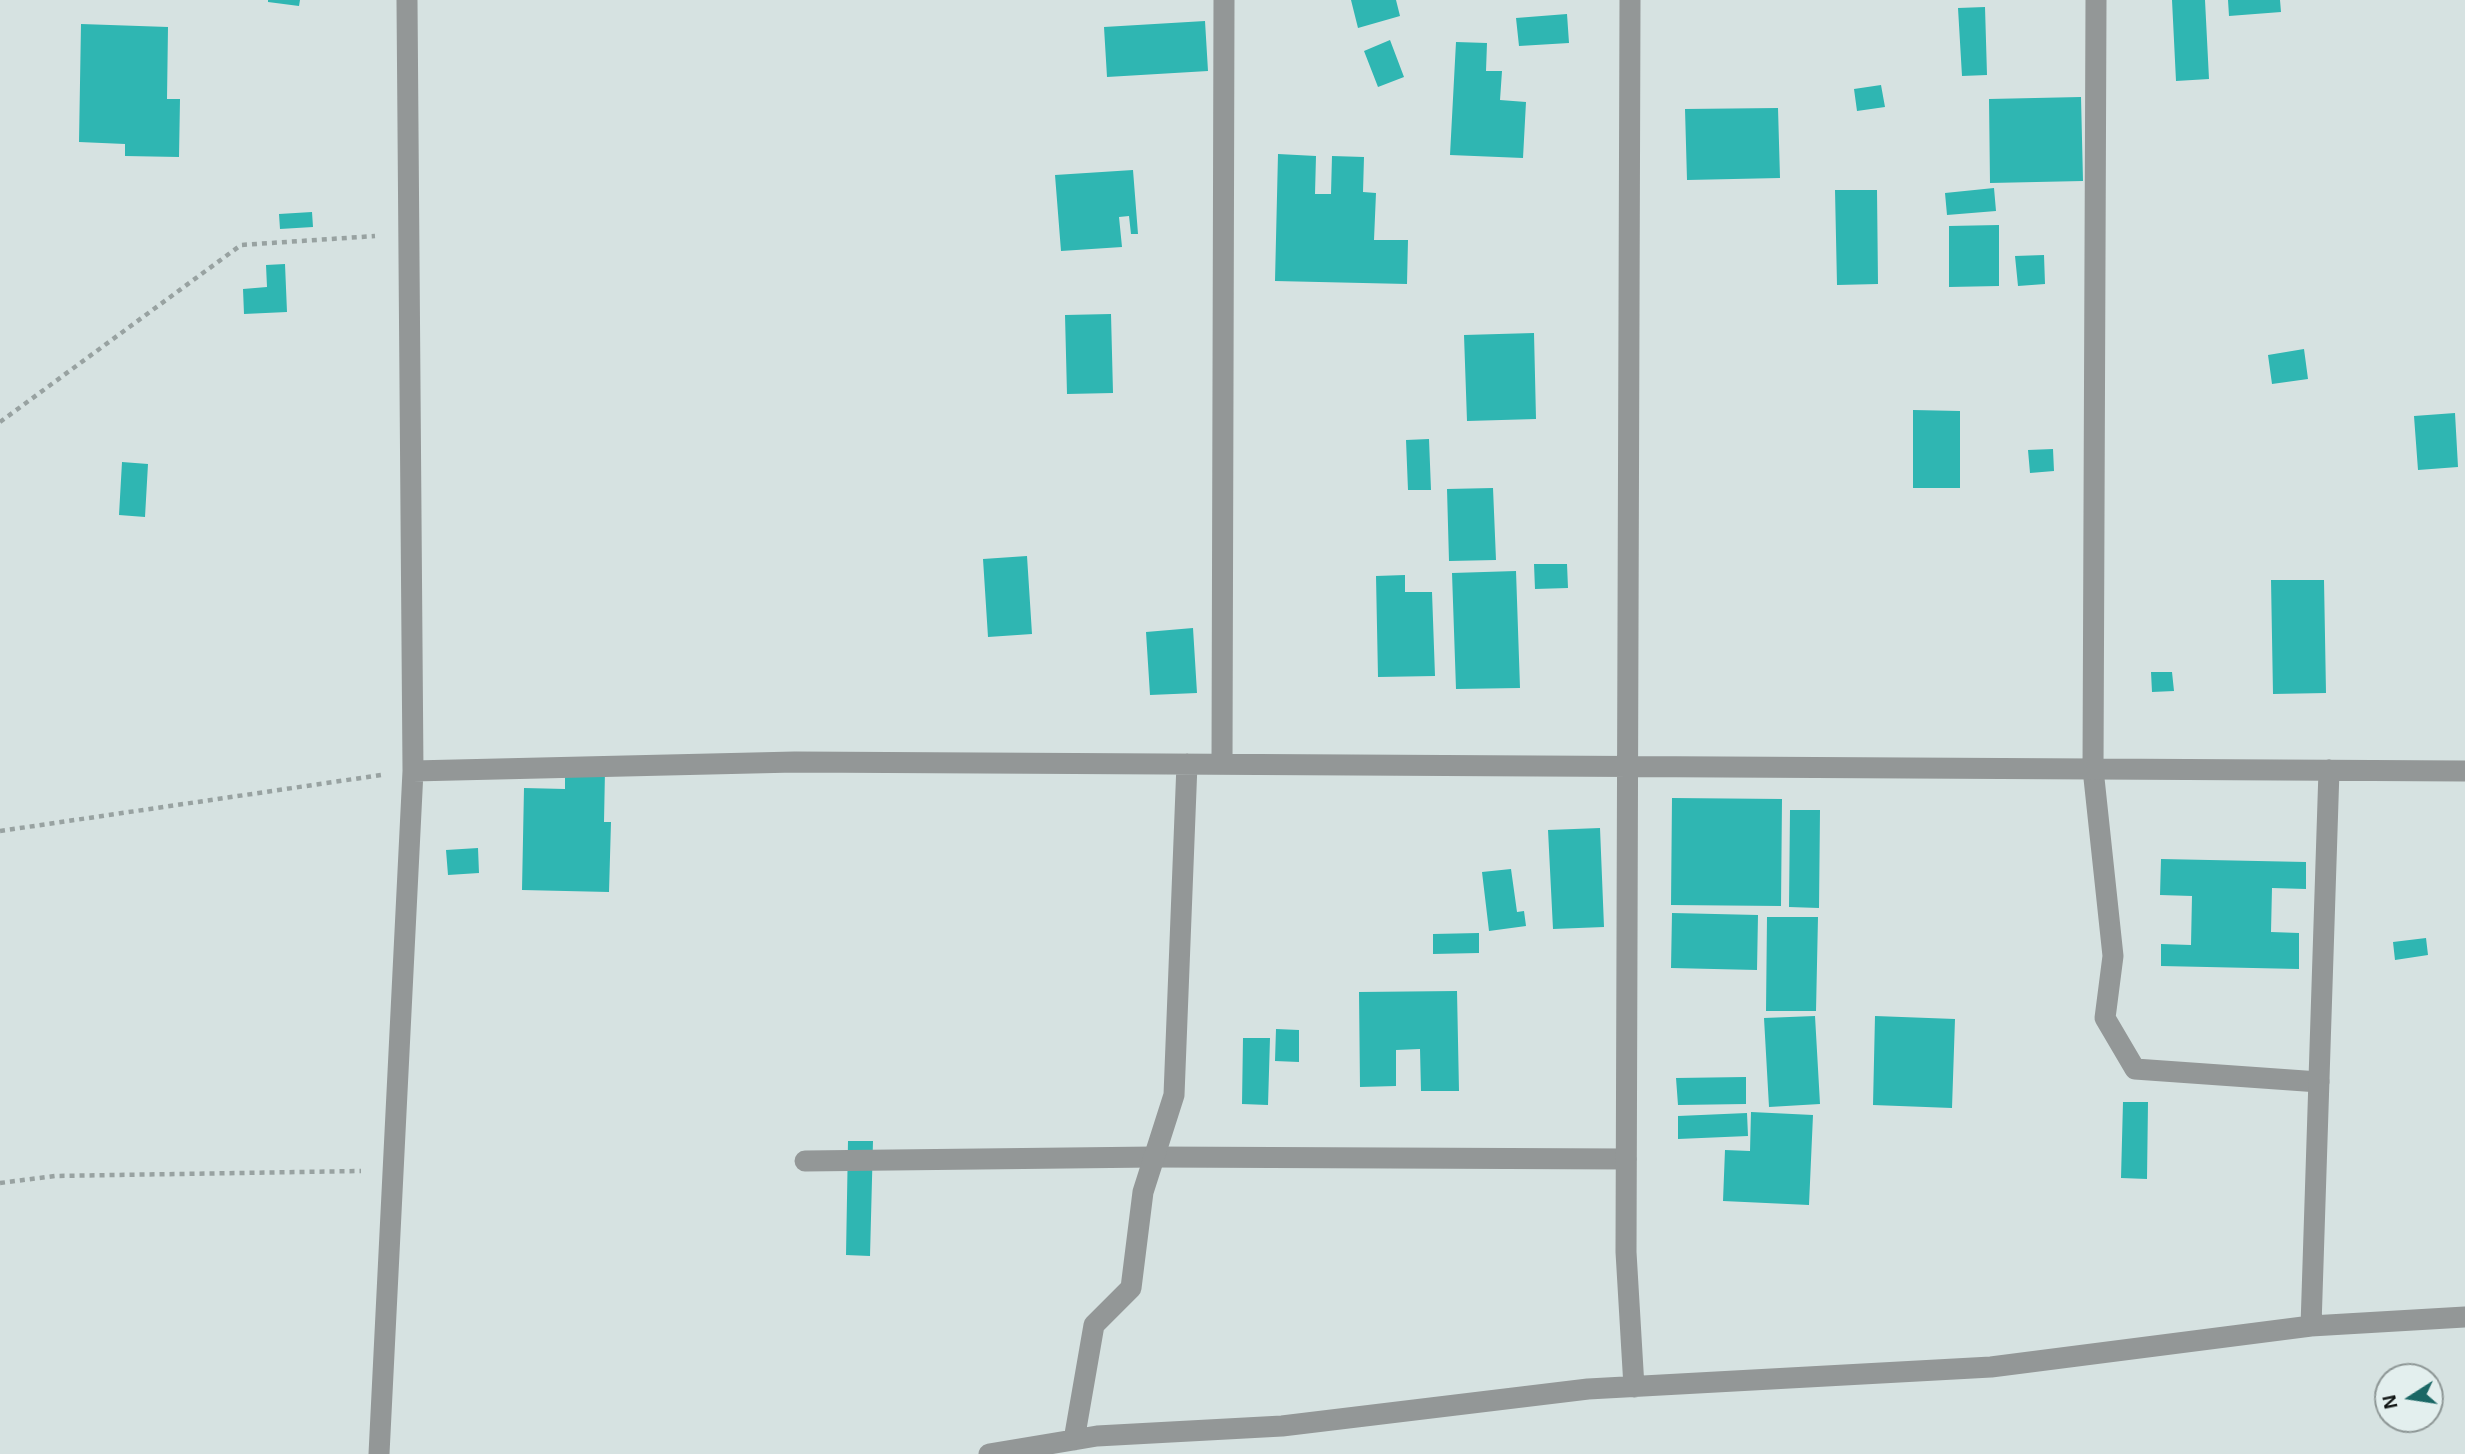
<!DOCTYPE html>
<style>
body{margin:0}
#map{position:relative;width:2465px;height:1454px;overflow:hidden;background:#d6e2e1;font-family:Arial,sans-serif}
canvas{display:block}
.north{position:absolute;left:2374px;top:1363px;width:70px;height:70px;box-sizing:border-box;background:#e3efee;border:2px solid #8e9796;border-radius:50%;rotate:258deg;font-size:19px;font-weight:700;line-height:28px;text-align:center;color:#0f1312}
.north::after{content:'';display:block;margin:auto;width:24px;height:32px;background:#1a6765;clip-path:polygon(50% 0,100% 100%,50% 72%,0 100%)}
</style>
<div id="map">
<canvas width="2465" height="1454"></canvas>
<div class="north">N</div>
</div>
<script>
const context = document.querySelector('canvas').getContext('2d');
context.lineJoin = 'round';
function fillPath(path, color) {
  context.fillStyle = color;
  context.fill(path, 'evenodd');
}
function trace(path, color, width, dash) {
  context.strokeStyle = color;
  context.lineWidth = width;
  context.lineCap = dash ? 'butt' : 'round';
  context.setLineDash(dash || []);
  context.stroke(path);
}
fillPath(new Path2D(`
 M 268,0 L 300,0 L 299,6 L 268,2 Z
 M 1351,0 L 1396,0 L 1400,16 L 1358,28 Z
 M 2172,0 L 2205,0 L 2209,79 L 2176,81 Z
 M 2228,0 L 2280,0 L 2281,12 L 2229,16 Z
 M 1985,7 L 1987,75 L 1962,76 L 1958,8 Z
 M 1567,14 L 1569,43 L 1519,46 L 1516,18 Z
 M 1205,21 L 1208,71 L 1107,77 L 1104,27 Z
 M 81,24 L 168,27 L 167,99 L 180,99 L 179,157 L 125,156 L 125,144 L 79,142 Z
 M 1390,40 L 1404,77 L 1378,87 L 1364,51 Z
 M 1456,42 L 1487,43 L 1486,71 L 1502,71 L 1500,100 L 1526,102 L 1523,158 L 1450,155 Z
 M 1881,85 L 1885,107 L 1857,111 L 1854,89 Z
 M 2081,97 L 2083,181 L 1990,183 L 1989,99 Z
 M 1778,108 L 1780,178 L 1687,180 L 1685,109 Z
 M 1278,154 L 1316,156 L 1315,194 L 1331,194 L 1332,156 L 1364,157 L 1363,192 L 1376,193 L 1374,240 L 1408,240 L 1407,284 L 1275,281 Z
 M 1133,170 L 1138,234 L 1131,234 L 1129,216 L 1119,217 L 1122,247 L 1061,251 L 1055,175 Z
 M 1994,188 L 1996,211 L 1947,215 L 1945,193 Z
 M 1835,190 L 1877,190 L 1878,284 L 1837,285 Z
 M 312,212 L 313,227 L 280,229 L 279,214 Z
 M 1999,225 L 1999,286 L 1949,287 L 1949,226 Z
 M 2044,255 L 2045,284 L 2018,286 L 2015,256 Z
 M 285,264 L 287,312 L 244,314 L 243,289 L 267,287 L 266,265 Z
 M 1111,314 L 1113,393 L 1067,394 L 1065,315 Z
 M 1534,333 L 1536,419 L 1467,421 L 1464,335 Z
 M 2304,349 L 2308,379 L 2272,384 L 2268,355 Z
 M 1913,410 L 1960,411 L 1960,488 L 1913,488 Z
 M 2455,413 L 2458,467 L 2418,470 L 2414,416 Z
 M 1429,439 L 1431,490 L 1408,490 L 1406,440 Z
 M 2053,449 L 2054,471 L 2030,473 L 2028,450 Z
 M 122,462 L 148,464 L 145,517 L 119,515 Z
 M 1493,488 L 1496,560 L 1449,561 L 1447,489 Z
 M 1027,556 L 1032,634 L 988,637 L 983,559 Z
 M 1534,564 L 1567,564 L 1568,588 L 1535,589 Z
 M 1516,571 L 1520,688 L 1456,689 L 1452,573 Z
 M 1405,575 L 1405,592 L 1432,592 L 1435,676 L 1378,677 L 1376,576 Z
 M 2271,580 L 2324,580 L 2326,693 L 2273,694 Z
 M 1193,628 L 1197,693 L 1150,695 L 1146,632 Z
 M 2151,672 L 2172,672 L 2174,691 L 2152,692 Z
 M 565,769 L 605,770 L 604,822 L 611,822 L 609,892 L 522,890 L 524,788 L 565,789 Z
 M 1672,798 L 1782,799 L 1781,906 L 1671,905 Z
 M 1790,810 L 1820,810 L 1819,908 L 1789,907 Z
 M 1600,828 L 1604,927 L 1553,929 L 1548,830 Z
 M 478,848 L 479,873 L 448,875 L 446,850 Z
 M 2161,859 L 2306,862 L 2306,889 L 2272,888 L 2271,932 L 2299,933 L 2299,969 L 2161,966 L 2161,944 L 2191,945 L 2192,896 L 2160,895 Z
 M 1511,869 L 1517,912 L 1524,911 L 1526,926 L 1489,931 L 1482,872 Z
 M 1672,913 L 1758,915 L 1757,970 L 1671,968 Z
 M 1767,917 L 1818,917 L 1816,1011 L 1766,1011 Z
 M 1479,933 L 1479,953 L 1433,954 L 1433,934 Z
 M 2426,938 L 2428,955 L 2395,960 L 2393,942 Z
 M 1457,991 L 1459,1091 L 1421,1091 L 1420,1049 L 1396,1050 L 1396,1086 L 1360,1087 L 1359,992 Z
 M 1815,1016 L 1820,1104 L 1769,1107 L 1764,1018 Z
 M 1875,1016 L 1955,1019 L 1952,1108 L 1873,1105 Z
 M 1276,1029 L 1299,1030 L 1299,1062 L 1275,1061 Z
 M 1243,1038 L 1270,1038 L 1268,1105 L 1242,1104 Z
 M 1746,1077 L 1746,1104 L 1678,1105 L 1676,1078 Z
 M 2123,1102 L 2148,1102 L 2147,1179 L 2121,1178 Z
 M 1751,1112 L 1813,1115 L 1809,1205 L 1723,1201 L 1725,1150 L 1750,1151 Z
 M 1747,1113 L 1748,1136 L 1678,1139 L 1678,1116 Z
 M 848,1141 L 873,1141 L 870,1256 L 846,1255 Z`), '#2fb6b2');
trace(new Path2D(`
 M 0,422 L 241,245 L 375,236
 M 0,831 L 381,775
 M 0,1183 L 55,1176 L 361,1171`), '#98a2a1', 4.5, [5, 5]);
trace(new Path2D(`
 M 2093,769 L 2113,956 L 2105,1018 L 2135,1069 L 2319,1082
 M 805,1161 L 1154,1157 L 1626,1159`), '#939797', 21);
trace(new Path2D(`
 M 407,0 L 413,771 L 795,762 L 2465,771
 M 1630,0 L 1626,1252 L 1634,1387
 M 1222,764 L 1224,0
 M 2093,769 L 2096,0
 M 2311,1326 L 2329,770
 M 1074,1440 L 1094,1325 L 1131,1288 L 1143,1192 L 1174,1095 L 1187,764
 M 379,1454 L 413,771
 M 989,1454 L 1097,1436 L 1282,1426 L 1588,1389 L 1991,1367 L 2311,1326 L 2465,1317`), '#939797', 21);
</script>
